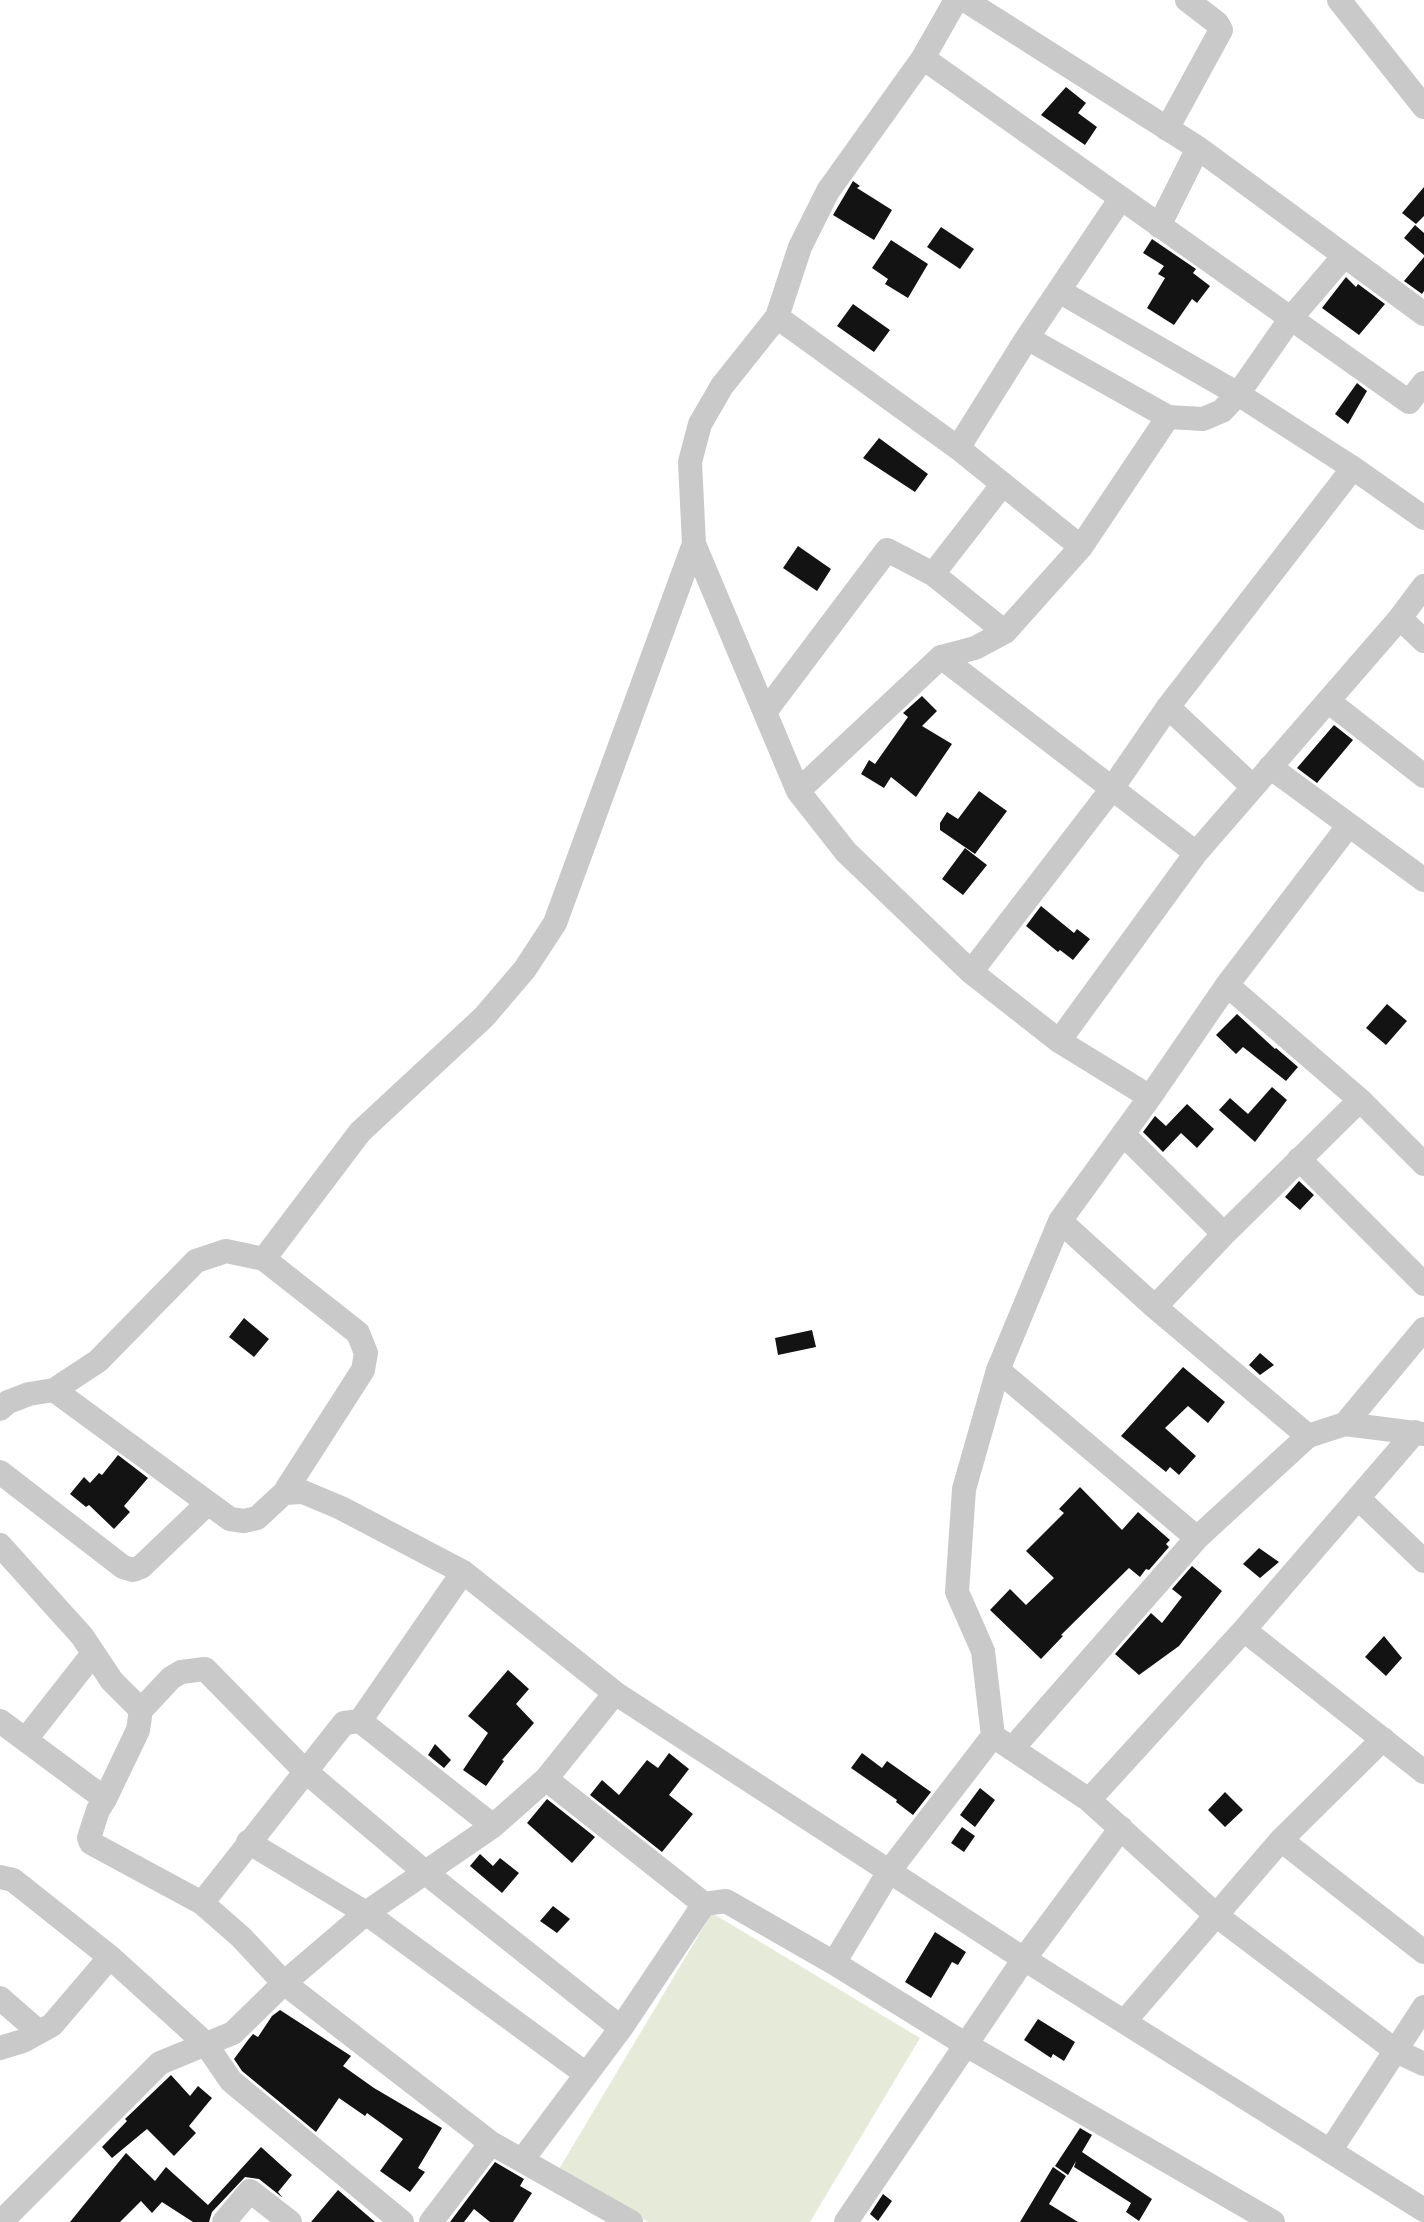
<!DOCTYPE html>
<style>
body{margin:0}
canvas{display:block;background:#fff}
</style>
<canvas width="1424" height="2222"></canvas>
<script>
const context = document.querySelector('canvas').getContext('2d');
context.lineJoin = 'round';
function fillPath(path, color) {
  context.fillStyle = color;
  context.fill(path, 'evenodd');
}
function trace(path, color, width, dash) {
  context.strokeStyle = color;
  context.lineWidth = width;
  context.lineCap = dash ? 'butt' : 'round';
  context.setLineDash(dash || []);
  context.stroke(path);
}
fillPath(new Path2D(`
 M 712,1913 L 920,2038 L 810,2222 L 648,2222 L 559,2169 Z`), '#e5ebd8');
fillPath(new Path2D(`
 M 1066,87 L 1086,103 L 1078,113 L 1097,127 L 1085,145 L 1041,115 Z
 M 853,181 L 860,186 L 857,188 L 892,210 L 874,240 L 833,215 Z
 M 1424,187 L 1424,216 L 1416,224 L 1402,213 Z
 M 1415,225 L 1424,233 L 1424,255 L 1404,238 Z
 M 941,227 L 974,249 L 960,269 L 927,247 Z
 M 1152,239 L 1196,269 L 1193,273 L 1210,286 L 1197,303 L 1192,299 L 1174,325 L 1147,308 L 1165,278 L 1158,274 L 1164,266 L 1143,253 Z
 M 891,240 L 928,264 L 908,298 L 885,284 L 888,279 L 872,268 Z
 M 1424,257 L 1424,291 L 1422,294 L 1404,281 Z
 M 1346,277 L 1356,287 L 1358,284 L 1385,304 L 1359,335 L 1322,308 Z
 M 853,304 L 890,330 L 874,352 L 837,326 Z
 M 1357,383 L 1367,391 L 1348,424 L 1335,414 Z
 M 879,438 L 928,474 L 915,492 L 863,458 Z
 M 798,546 L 831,569 L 817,591 L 783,568 Z
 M 922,696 L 937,711 L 922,726 L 952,744 L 916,797 L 891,777 L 884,788 L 861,774 L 869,760 L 875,764 L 908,717 L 903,713 Z
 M 1334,725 L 1353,740 L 1317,783 L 1297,768 Z
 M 979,791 L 1007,811 L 975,854 L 940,830 L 940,823 L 947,812 L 958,819 Z
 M 965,848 L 987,865 L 963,895 L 942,879 Z
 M 1041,906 L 1074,933 L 1077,929 L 1090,939 L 1073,960 L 1060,950 L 1058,952 L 1026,926 Z
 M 1387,1004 L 1407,1021 L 1386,1045 L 1366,1028 Z
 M 1237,1014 L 1275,1049 L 1276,1048 L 1298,1067 L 1286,1081 L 1243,1047 L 1236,1054 L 1216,1035 Z
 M 1272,1087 L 1287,1100 L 1255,1142 L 1219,1110 L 1230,1098 L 1248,1114 Z
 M 1187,1104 L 1214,1129 L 1197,1148 L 1181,1133 L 1163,1152 L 1143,1132 L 1155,1116 L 1166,1126 Z
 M 1299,1181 L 1314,1195 L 1300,1210 L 1285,1197 Z
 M 244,1318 L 269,1339 L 254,1357 L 229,1337 Z
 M 812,1330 L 816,1347 L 778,1355 L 775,1338 Z
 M 1260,1353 L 1274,1365 L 1260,1375 L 1249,1365 Z
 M 1183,1367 L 1225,1402 L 1208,1423 L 1188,1406 L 1165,1428 L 1196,1456 L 1179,1475 L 1170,1467 L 1166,1472 L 1121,1436 Z
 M 118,1455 L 148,1478 L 124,1506 L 130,1512 L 114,1529 L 89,1505 L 86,1507 L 70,1494 L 84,1477 L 90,1483 L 99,1473 L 102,1475 Z
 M 1080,1487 L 1122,1530 L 1138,1512 L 1170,1540 L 1166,1544 L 1169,1547 L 1149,1570 L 1146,1569 L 1140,1577 L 1129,1568 L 1061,1635 L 1063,1636 L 1041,1659 L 990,1610 L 1010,1589 L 1026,1605 L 1054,1578 L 1026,1551 L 1064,1513 L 1059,1509 Z
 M 1259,1548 L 1279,1562 L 1260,1578 L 1243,1564 Z
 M 1192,1566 L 1222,1591 L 1179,1646 L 1139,1675 L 1115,1654 L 1151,1613 L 1162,1623 L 1182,1597 L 1172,1589 Z
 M 1384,1636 L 1402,1658 L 1386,1676 L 1365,1657 Z
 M 508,1670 L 529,1689 L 516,1704 L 534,1723 L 502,1760 L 504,1761 L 486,1786 L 463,1770 L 488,1733 L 468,1716 Z
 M 435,1744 L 451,1760 L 444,1768 L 428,1755 Z
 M 669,1753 L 689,1769 L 669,1795 L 693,1814 L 662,1852 L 590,1795 L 602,1780 L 619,1795 L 647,1760 L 658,1768 Z
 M 862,1753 L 882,1768 L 887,1761 L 931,1792 L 913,1815 L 896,1802 L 897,1800 L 851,1768 Z
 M 980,1788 L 995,1800 L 975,1827 L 960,1815 Z
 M 1225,1792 L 1243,1810 L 1225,1827 L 1208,1810 Z
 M 547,1799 L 595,1837 L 572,1863 L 527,1823 Z
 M 962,1827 L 975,1836 L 964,1852 L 951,1843 Z
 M 480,1854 L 493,1866 L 500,1858 L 519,1873 L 502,1893 L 470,1866 Z
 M 553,1906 L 570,1919 L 557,1933 L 540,1921 Z
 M 935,1932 L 966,1952 L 958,1965 L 952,1962 L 931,1998 L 905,1982 Z
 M 280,2010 L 351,2056 L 343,2066 L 374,2088 L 442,2128 L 418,2168 L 425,2172 L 410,2192 L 380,2171 L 403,2139 L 367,2113 L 365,2116 L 339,2098 L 316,2132 L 242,2071 L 234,2059 L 248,2040 L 253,2034 L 258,2037 L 272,2016 Z
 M 1038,2019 L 1075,2042 L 1064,2061 L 1053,2054 L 1051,2058 L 1024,2040 Z
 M 171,2075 L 190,2096 L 198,2086 L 212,2098 L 189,2126 L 196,2133 L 174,2156 L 147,2129 L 112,2158 L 102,2147 L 127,2121 L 125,2119 Z
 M 1080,2128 L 1092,2135 L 1082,2152 L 1152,2199 L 1139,2221 L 1126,2212 L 1131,2203 L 1074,2167 L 1076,2161 L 1068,2175 L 1055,2166 Z
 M 261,2147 L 292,2175 L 278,2192 L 283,2198 L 259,2179 L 245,2177 L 212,2212 L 209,2222 L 193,2222 L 162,2202 L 152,2213 L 141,2201 L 120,2222 L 70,2222 L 126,2153 L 155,2181 L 166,2167 L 208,2205 Z
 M 495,2162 L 524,2179 L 520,2186 L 532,2193 L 513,2222 L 490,2222 L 474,2209 L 464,2222 L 450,2222 Z
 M 1053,2167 L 1066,2176 L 1049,2204 L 1078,2222 L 1020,2222 Z
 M 338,2190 L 375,2222 L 311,2222 Z
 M 883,2194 L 892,2201 L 878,2221 L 870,2214 Z`), '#131313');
trace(new Path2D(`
 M 956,0 L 923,58 L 828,191 L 800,247 L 777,317 L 722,386 L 700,424 L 690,462 L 694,544 L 798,791 L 846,852 L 971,972 L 1059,1041 L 1150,1097 L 1060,1221 L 1155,1307 L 1308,1436 L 1345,1424 L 1424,1434
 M 965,0 L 1198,148 L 1424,314
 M 1339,0 L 1424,107
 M 923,58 L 1409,402 L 1424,383
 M 1167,129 L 1221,30 L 1217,23 L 1187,0
 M 1159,226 L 1198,148
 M 1059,291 L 1238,394 L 1353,468 L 1424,518
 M 777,317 L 958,448 L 1081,547
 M 1027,338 L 1168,417
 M 958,448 L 1027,338 L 1121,198
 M 933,574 L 1003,484
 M 1400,618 L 1424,641
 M 941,657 L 1196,853
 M 1328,701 L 1424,776
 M 1168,707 L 1252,786
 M 765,712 L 887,550 L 933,574 L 1005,632
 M 1270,767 L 1424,880
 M 798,791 L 941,657 L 975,648 L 1005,632 L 1081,547 L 1168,417 L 1203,419 L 1222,411 L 1238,394 L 1291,318 L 1344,256
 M 971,972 L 1111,790 L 1168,707 L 1353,468
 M 1227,985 L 1360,1100 L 1424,1164
 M 1059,1041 L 1196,853 L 1400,618 L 1424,586
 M 1150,1097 L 1227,985 L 1349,825
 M 1123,1134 L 1224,1234
 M 1299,1159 L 1424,1284
 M 264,1259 L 358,1333 L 366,1353 L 363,1370 L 284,1493
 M 1155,1307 L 1224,1234 L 1360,1100
 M 998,1370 L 1197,1538
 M 54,1390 L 230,1519 L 244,1521 L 257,1518 L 284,1493 L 303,1492 L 341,1508 L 463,1572 L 615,1693 L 1024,1959 L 1424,2210
 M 0,1409 L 8,1402 L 29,1394 L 54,1390 L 98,1361 L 196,1261 L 226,1251 L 264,1259 L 360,1132 L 484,1017 L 525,969 L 555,923 L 694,544
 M 1345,1424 L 1424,1329
 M 0,1472 L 123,1567 L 133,1570 L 141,1567 L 208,1503
 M 1358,1498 L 1424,1561
 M 0,1545 L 82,1636 L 112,1681 L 141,1710
 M 463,1572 L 360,1721 L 344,1723 L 202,1903 L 241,1937 L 284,1983 L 491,2143 L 631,2222
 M 1244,1630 L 1424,1772
 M 0,1721 L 105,1799 L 98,1810 L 89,1838 L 91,1843 L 202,1903
 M 360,1721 L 493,1826
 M 993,1736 L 1089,1800 L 1217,1916 L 1396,2051 L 1424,2064
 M 26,1739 L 92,1655
 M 1012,1749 L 1197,1538 L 1308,1436
 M 546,1779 L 704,1904
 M 105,1799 L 138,1730 L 141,1710 L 171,1678 L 181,1672 L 205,1669 L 305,1771 L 426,1873 L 621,2028
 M 1089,1800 L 1244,1630 L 1415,1432
 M 1281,1840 L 1424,1952
 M 248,1842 L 366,1913 L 586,2074
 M 0,1877 L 13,1880 L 110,1957 L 205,2043 L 231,2081 L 402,2222
 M 834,1963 L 890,1870 L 993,1736 L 983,1651 L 957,1592 L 964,1489 L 998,1370 L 1060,1221
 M 0,1998 L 39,2032
 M 1124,2022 L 1281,1840 L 1383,1739
 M 0,2048 L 23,2041 L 52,2025 L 110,1957
 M 1330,2151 L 1424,2007
 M 523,2159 L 621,2028 L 704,1904 L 726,1901 L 834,1963 L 968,2046 L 1273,2222
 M 1,2222 L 160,2063 L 233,2033 L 284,1983 L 366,1913 L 493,1826 L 546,1779 L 615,1693
 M 224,2222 L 250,2191 L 290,2222
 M 431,2222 L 491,2143
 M 846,2222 L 1024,1959 L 1121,1828`), '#c9c9c9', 24);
</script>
